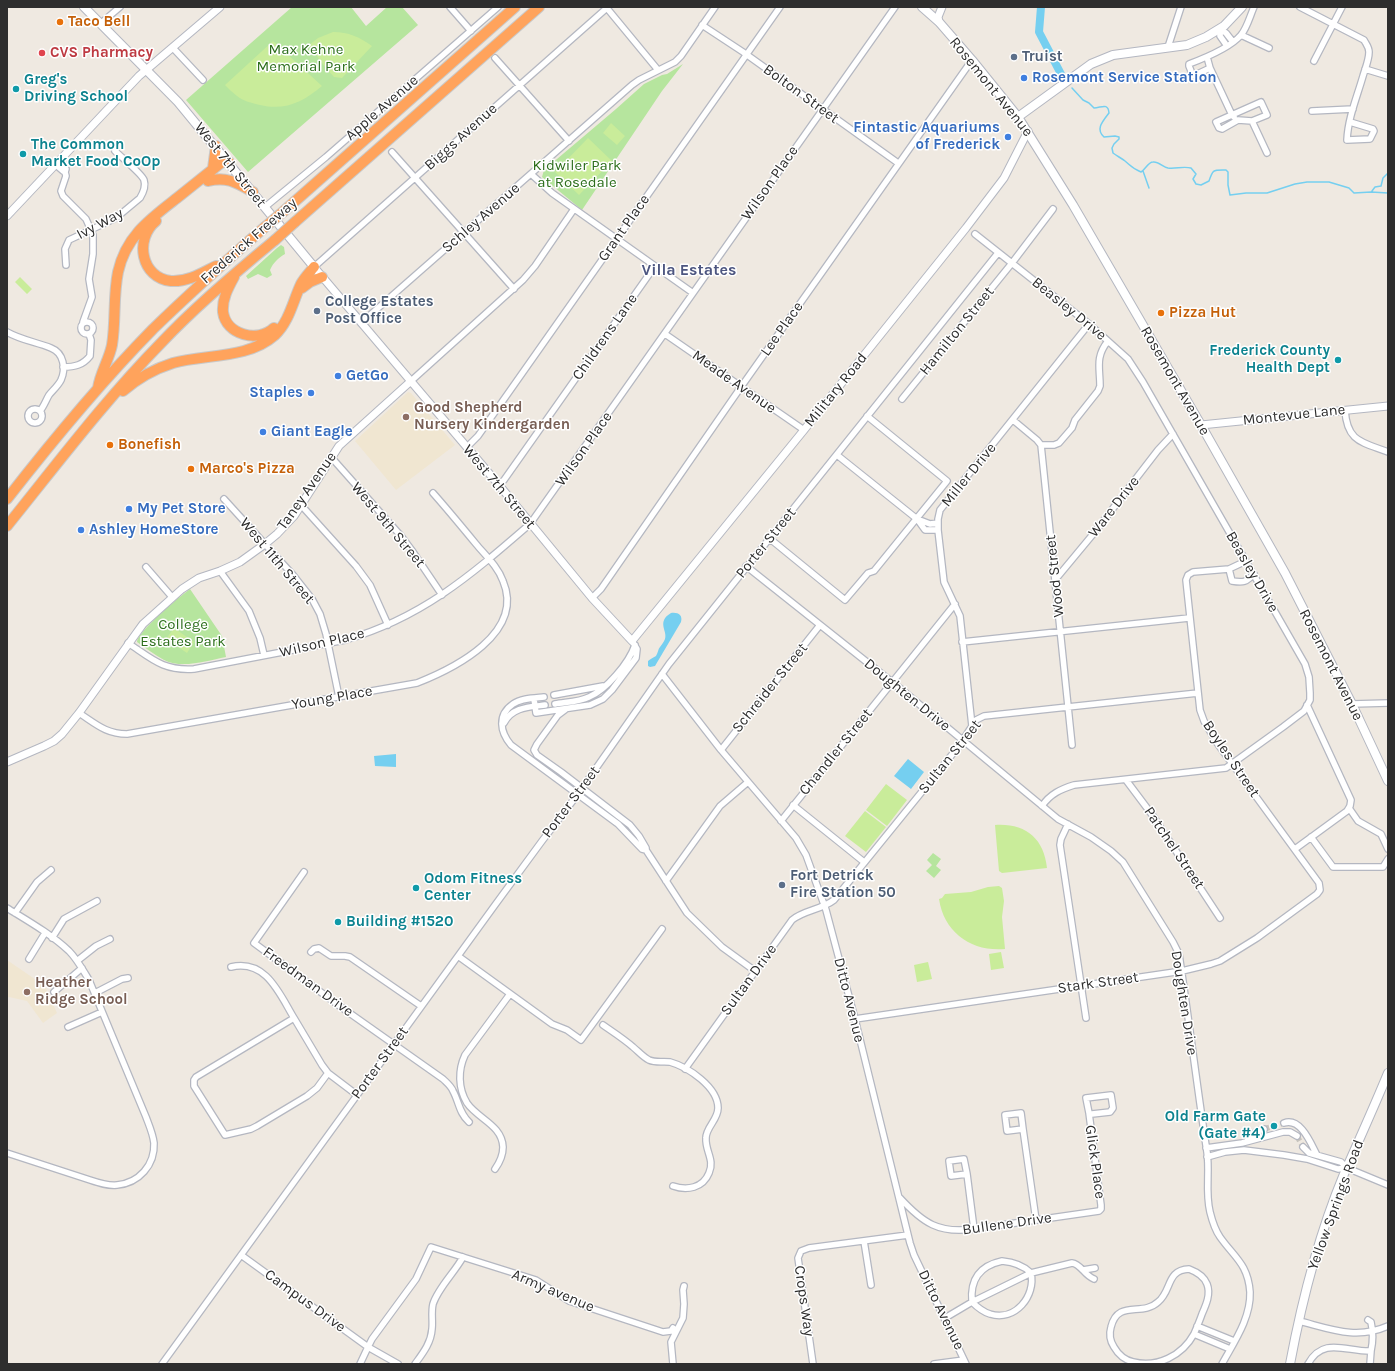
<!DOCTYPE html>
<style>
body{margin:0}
#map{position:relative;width:1395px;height:1371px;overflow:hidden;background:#efe9e1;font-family:Karla,sans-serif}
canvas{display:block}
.frame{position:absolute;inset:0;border:8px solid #2e2e2e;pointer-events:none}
</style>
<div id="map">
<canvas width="1395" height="1371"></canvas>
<div class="frame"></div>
</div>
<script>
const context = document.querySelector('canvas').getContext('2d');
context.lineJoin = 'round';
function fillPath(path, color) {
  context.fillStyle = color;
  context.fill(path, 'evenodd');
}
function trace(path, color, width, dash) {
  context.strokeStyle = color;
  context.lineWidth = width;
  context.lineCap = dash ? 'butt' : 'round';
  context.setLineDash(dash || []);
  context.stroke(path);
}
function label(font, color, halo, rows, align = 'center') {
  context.font = font + ' Karla,sans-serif';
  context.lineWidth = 3;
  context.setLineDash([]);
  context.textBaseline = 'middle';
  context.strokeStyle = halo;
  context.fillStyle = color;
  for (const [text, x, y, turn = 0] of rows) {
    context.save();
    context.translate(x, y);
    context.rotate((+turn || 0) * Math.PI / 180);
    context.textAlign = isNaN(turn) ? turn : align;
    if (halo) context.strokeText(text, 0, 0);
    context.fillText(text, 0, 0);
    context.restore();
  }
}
fillPath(new Path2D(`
 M 408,392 L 411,393 L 455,445 L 396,490 L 355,441 Z
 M 7,960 L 45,986 L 57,1013 L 43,1023 L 27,1001 L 9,997 L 7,998 Z`), '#f0e6d1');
fillPath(new Path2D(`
 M 292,7 L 351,7 L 366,26 L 387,7 L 402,7 L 418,25 L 248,172 L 186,100 Z
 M 683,64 L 662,91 L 582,210 L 542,177 L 544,170 L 616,109 L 644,84 L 662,75 L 667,74 Z
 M 281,245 L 284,247 L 285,254 C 278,258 273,263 270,270 L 272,275 L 267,278 L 258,274 L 248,279 L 246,276 L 277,248 Z
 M 190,589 L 222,636 L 226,657 C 206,661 182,669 164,660 C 155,655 146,648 137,642 C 137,632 180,596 190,589 Z
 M 933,853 L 941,859 L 936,866 L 941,870 L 934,878 L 926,871 L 932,865 L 927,860 Z`), '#b6e59e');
fillPath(new Path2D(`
 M 333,32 C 349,32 359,37 372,46 L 342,78 L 334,77 L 325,67 L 309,45 L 318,38 Z
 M 273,41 L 322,86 C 303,102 285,111 260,105 C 252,103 243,101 237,96 C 233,93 229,89 225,85 Z
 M 611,123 L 625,136 L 617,145 L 603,133 Z
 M 588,138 L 612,161 L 579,195 L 555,172 Z
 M 20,277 L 32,289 L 27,294 L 15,282 Z
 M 174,628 L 194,642 L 187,653 L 166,639 Z
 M 886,784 L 907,800 L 887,826 L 866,810 Z
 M 865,811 L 886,827 L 866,852 L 845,836 Z
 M 995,825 C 1025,823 1044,838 1047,868 L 1002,873 L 999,871 Z
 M 999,886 L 1002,888 L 1004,901 L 1002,917 L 1005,949 C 972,952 944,933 939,899 L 942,898 L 945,894 L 971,892 L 988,887 Z
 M 1001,952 L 1004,968 L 991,970 L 989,954 Z
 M 928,962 L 932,979 L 917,982 L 914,965 Z`), '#c9ec9a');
fillPath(new Path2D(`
 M 671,613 C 678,612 683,615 681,622 L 655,666 L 650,667 L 648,666 L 648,661 C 650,659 653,658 656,656 C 658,653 658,649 660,647 C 662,644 664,642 665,639 C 668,631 656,622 671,613 Z
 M 396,754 L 396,767 L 375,766 L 374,756 Z
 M 908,759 L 924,772 L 911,789 L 894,776 Z`), '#75cff0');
trace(new Path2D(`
 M 1072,88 L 1083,100 L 1089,103 L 1094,108 C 1101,108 1108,102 1109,113 C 1103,121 1095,129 1104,137 L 1115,136 L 1119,137 L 1119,139 L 1114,144 L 1112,148 L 1113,153 C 1117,156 1121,158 1125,161 C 1130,165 1133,169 1141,172 C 1145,170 1148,162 1153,162 C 1158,161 1163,167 1168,168 C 1176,169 1183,166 1191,168 L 1196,174 L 1193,179 L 1196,184 L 1201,185 L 1209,181 C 1213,169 1213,170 1226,170 L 1228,172 L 1228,185 L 1230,195 L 1246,193 L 1267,193 L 1295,184 L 1307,182 L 1329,182 L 1349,188 L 1354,193 L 1371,192 L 1388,193
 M 1143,171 L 1149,188
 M 1372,191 L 1375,187 L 1381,186 L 1383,178 L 1388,173`), '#75cff0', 1.5);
trace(new Path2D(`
 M 1041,7 L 1039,32 L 1061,74`), '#75cff0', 8);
trace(new Path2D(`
 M 1264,1129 L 1284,1123
 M 1297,1136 L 1303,1147`), '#c8c4bd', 5.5, [5.5, 3]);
const minor = new Path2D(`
 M 450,7 L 471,31
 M 606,7 L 658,70
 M 1300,7 L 1364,40 C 1366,44 1369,47 1369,52 C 1369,60 1365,69 1363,76 C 1357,97 1348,118 1347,140 L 1370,139 L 1374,131 L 1373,129 L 1350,122
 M 100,24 L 120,7
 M 702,25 L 743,52 L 898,163
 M 1220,29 L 1220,36 L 1227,46
 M 1220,29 L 1226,33 L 1233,42
 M 1241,35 L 1269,48
 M 1168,47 L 1181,7
 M 173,48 L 203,80
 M 1207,57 L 1210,68 L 1232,115 L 1234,117
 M 495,58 L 569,141
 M 1314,61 L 1342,7
 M 1210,68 L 1193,76 L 1189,66 L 1189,64 C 1205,58 1230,48 1241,35 C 1247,28 1250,16 1254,7
 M 1365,69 L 1388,76
 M 1261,102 L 1267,115 L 1252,121 L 1238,120 L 1222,129 L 1219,128 L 1216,122 Z
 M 1312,111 L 1353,109
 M 1252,121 L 1267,153
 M 392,152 L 514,289
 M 56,165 L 63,171 L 65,172 L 66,169 L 59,161
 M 65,172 L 66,176 L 61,191 L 63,196 L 86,219 L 93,235 L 93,254 L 89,279 L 92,297 L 83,322
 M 531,174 L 552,193 L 693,293
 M 265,207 L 326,157 L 498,7
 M 975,234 L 1089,324 L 1128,359 L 1143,382 L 1305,664 L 1309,677 L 1310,693 L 1310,700 L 1304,711 L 1283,727 L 1226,768 L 1074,785 C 1061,789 1050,794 1042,806
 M 66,265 L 65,249 L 69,240 L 116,218 L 140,198 C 143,193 146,186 144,180 C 142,174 121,157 115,151
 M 314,267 L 608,7
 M81 328a6 6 0 1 1 12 0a6 6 0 1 1-12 0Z
 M 361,323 L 632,85 L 639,80 L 675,62 L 681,56 L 715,7
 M 7,332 C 21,340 36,342 51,348 C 64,353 66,369 61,380 C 58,386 53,390 49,395 C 46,400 44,406 40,411
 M 665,334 L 804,430
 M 63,367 C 75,367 83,365 90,356 L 91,340 L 89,334
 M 411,381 L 523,280 L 535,266 L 574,209
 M 902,399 L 1012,263 L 1053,209
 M28 416a7 7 0 1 1 14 0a7 7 0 1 1-14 0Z
 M 1345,410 C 1347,442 1362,442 1388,452
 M 1013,420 L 1037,440 L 1041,445 L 1072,745
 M 1041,445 L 1054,445 L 1059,443 L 1072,428 L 1075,420 L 1098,391 L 1100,386 C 1100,368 1095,357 1108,341
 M 467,447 L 478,436 L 780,7
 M 837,455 L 917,519 L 925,530 L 938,530
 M 331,457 L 401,536 L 413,552 L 442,595
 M 499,485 L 504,480 L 655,266
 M 224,499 L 293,575 L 312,599 L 320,614 L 326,634 L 339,697
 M 301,505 L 356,566 L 370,585 L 388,625
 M 917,519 L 930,524 L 938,523
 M 769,538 L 845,600 L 868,573 L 874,571 L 947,481 L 867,416
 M 746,566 L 902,690 L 1058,819 L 1091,837 L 1111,851 L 1123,862 L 1173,942 L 1179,954 C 1189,1020 1197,1086 1207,1152 C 1210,1172 1205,1192 1210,1212 C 1212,1220 1215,1230 1220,1237 C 1234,1257 1248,1264 1250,1292 C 1251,1318 1234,1342 1222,1364
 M 146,567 L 172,597
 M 1229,569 L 1232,581 C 1244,583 1246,582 1254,574
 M 220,571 L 249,611 L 260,638 L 264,655
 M 1055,580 L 1094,533 L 1158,450 L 1173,434
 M 592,598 L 601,589 L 741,387 L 972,60
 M 962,642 L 1189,618
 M 128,643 C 152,659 163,671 194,669 L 345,640 C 422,618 471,575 530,524 L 895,7
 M 662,674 L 721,750 L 796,838 L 806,855 L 826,910 L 855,1019 L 910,1243 L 914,1255 L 966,1364
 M 554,695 L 603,686
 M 544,697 C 534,698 521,698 513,704 C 497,715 500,732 511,745 L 618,824 L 642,849 L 646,850
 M 534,699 L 536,713 L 590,705 L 603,699 L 612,690 L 636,658 L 637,649 L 632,641
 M 555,704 C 566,702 579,702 589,697 C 606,690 629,663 635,645
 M 1352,704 L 1388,703
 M 566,709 L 558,715 L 537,744 L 534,750 L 537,755 L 561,772 L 630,825 L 639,836 L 646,848 L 646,850 L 687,913 L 722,947 L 755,971
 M 79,713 C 96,724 106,734 127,734 L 417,683 C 455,668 525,633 503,581 C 498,567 486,556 476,544 C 462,527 448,510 433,493
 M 504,723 C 512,707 529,707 545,705
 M 972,726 L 960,616 L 944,582 L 938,530 L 938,519 L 940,510 L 1089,324
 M 721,750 L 740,726 L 820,625
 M 1126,780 L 1153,816 L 1220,918
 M 793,805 L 864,862
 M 1349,808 L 1358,821 L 1381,834 L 1388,849
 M 781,821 L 955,604
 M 1068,824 L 1061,839 L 1060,845 L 1086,1018
 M 1311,837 L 1333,867 L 1383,867 L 1388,859
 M 1295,849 L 1347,811 L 1350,806 L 1351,800 L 1307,705
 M 304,872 L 254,943 L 341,1007 L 443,1079 C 447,1083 451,1086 453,1091 C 459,1102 459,1113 469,1122
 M 666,881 L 720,806 L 748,782
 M 7,908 C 28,921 51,934 69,951 C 77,959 83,970 89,980 L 146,1117 C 149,1125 153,1134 154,1143 C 155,1165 139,1183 117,1185 C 108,1186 99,1183 90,1180 L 7,1153
 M 15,913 L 37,882 L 51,870
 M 52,938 L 64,919 L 97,901
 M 311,952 L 314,949 L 319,948 L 331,956 L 345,956 L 350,957 L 421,1006
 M 458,956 L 552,1024 L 567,1030 L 581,1040 L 662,929
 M 29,959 L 45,933
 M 77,961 L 96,946 L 110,939
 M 231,967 C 266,959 279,993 294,1018
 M 54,992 L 82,968
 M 95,993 L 122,979 L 128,978
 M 855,1019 L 1182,971 L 1211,964 L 1220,961 L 1257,938 L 1317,894 L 1320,890 L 1319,883 L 1217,743 L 1204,721 L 1200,710 L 1186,580 L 1188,575 L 1193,572 L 1229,569 L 1246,561
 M 603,1025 C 613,1032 624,1039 633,1047 C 638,1051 643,1057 649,1060 C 656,1063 663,1061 670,1062 C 688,1067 718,1087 718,1108 C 718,1120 706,1127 706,1138 C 705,1151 715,1160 709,1173 C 703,1188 687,1191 673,1186
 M 68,1027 L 102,1012
 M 685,1069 L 792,920 C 804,910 821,910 834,900 L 959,746 L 976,720 L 984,716 L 1198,693
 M 328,1073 L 322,1065 L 294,1018 L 196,1077 L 194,1080 L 194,1086 L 225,1135 L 251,1129 L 257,1126 L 307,1096 L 317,1088 L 328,1073 L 357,1095
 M 1111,1095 L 1113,1108 L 1110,1112 L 1092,1114 L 1089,1113 L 1086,1098 Z
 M 1021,1113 L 1023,1129 L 1007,1131 L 1005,1115 Z
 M 1284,1123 C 1301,1117 1311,1144 1317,1155
 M 1023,1129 L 1036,1220
 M 1247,1141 L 1257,1131 L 1264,1129
 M 1303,1147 L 1309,1153 L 1341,1162 L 1347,1168
 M 1206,1148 L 1242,1143 L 1283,1132 L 1290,1132 L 1297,1136
 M 1207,1157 L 1225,1152 L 1244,1150 L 1284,1155 L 1307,1159 L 1338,1169 L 1347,1168 L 1388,1185
 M 964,1159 L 967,1174 L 951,1176 L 949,1161 Z
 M 495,1169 C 500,1162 503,1156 503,1147 C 502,1125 478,1119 467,1103 C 458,1088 458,1070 465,1055 L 510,994
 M 967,1174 L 974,1229
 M 900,1198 C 923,1223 939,1234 974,1229 L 1099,1211 L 1101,1209 L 1101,1205 L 1089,1113
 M 864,1241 L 871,1285
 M 241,1255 L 368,1347 L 360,1364
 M 1002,1261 C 1013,1262 1023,1265 1031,1273 C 1036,1296 1015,1322 990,1314 C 983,1312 977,1307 972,1302 C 970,1280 979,1266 1002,1261 Z
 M 1189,1269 C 1197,1272 1204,1276 1207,1284 C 1211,1294 1206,1305 1202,1314 C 1200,1320 1197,1327 1194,1334 C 1182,1356 1157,1368 1133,1362 C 1125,1360 1118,1354 1114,1347 C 1110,1341 1109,1334 1111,1327 C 1118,1299 1142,1317 1158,1302 C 1172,1291 1166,1270 1189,1269 Z
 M 1083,1270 L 1095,1268
 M 945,1318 L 972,1302 L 1031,1273 L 1072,1263 C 1081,1264 1084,1275 1094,1279
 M 1299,1321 C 1331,1329 1356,1340 1388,1326
 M 1197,1326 L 1234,1341
 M 1194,1334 L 1230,1349
 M 162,1364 L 495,905 L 542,841 L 578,794 L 669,664 L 998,253
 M 398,1364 L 368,1347 L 372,1339 L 416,1279 L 431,1247 L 536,1280 L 569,1301 L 663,1332 L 671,1331 L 673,1328
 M 415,1364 C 423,1353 431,1343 432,1329 C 433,1321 431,1312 433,1304 C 438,1288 455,1272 463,1257
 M 673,1364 L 671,1342 L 683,1318 L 684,1304 L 683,1290 L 684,1286
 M 813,1364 L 798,1258 L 801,1251 L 809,1248 L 908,1235
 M 934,1364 L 964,1360
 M 1308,1364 C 1323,1336 1347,1352 1371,1351 C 1373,1342 1373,1331 1371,1322 L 1368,1320
 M 1370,1364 L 1371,1351`);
const tertiary = new Path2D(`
 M 939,22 L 938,17 L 942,7
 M 7,216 L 139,76 L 220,7
 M 314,267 L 499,485 L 592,598 L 632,641 L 804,430 L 966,228 L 1004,178 L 1028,131
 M 1201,425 L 1388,406
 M 7,762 L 44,746 L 54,741 L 62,734 L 79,713 L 135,635 L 143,624 L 182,589 L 199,578 L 220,571 L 240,562 L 265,544 L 277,534 L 294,516 L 339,446 L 411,381`);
const secondary = new Path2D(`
 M 84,7 L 178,102 L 314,267
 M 922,7 L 939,22 L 972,60 L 1018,117 L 1073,205 L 1201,425 L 1285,573 L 1352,704 L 1388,781
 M 1018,117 L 1091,64 L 1113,55 L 1187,45 L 1206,37 L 1224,26 L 1242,7
 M 1290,1364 C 1302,1300 1319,1234 1344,1174 C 1359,1140 1374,1107 1388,1073`);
const motorway = new Path2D(`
 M 213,168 L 216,146
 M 208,181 C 227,176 237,183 253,192
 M 284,211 L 515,7
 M 156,221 C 134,239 141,278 171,281 C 188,282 202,273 216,266
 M 295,222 L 539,7
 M 234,277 C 228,288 222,299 223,312 C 226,335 258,343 274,328
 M 302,288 L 310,282 L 322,277
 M 98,388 C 100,373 109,360 112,345 C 116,321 113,296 118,272 C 126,236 150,219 177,198 C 192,186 207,174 222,162 L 229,162
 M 123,391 C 138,378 154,369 173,363 C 206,354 248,359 275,335 C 289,322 293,301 301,284 C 304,278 310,272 314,267
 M 7,499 C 53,440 101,382 153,329 C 189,294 227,260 265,227
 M 7,526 C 57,464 106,399 162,342 C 197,305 236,272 275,240`);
trace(minor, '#b4b7c1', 8);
trace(tertiary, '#b4b7c1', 9);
trace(secondary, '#b4b7c1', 10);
trace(motorway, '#c9c9c9', 12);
trace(minor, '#fff', 5.5);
trace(tertiary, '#fff', 7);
trace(secondary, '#fff', 8);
trace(motorway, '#ffa35c', 10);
const motorwayBridge = new Path2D(`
 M 265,227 L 284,211
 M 275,240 L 295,222`);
trace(motorwayBridge, '#c9c9c9', 12, []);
trace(motorwayBridge, '#ffa35c', 10);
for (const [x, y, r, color] of [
 [60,22,4,"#e8710a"],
 [42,53,4,"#e0444e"],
 [1014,57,4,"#5c6f8a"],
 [1024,78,4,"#3f7fe0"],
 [16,89,4,"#0f9aa8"],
 [1008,137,4,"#3f7fe0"],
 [23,154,4,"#0f9aa8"],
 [317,311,4,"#5c6f8a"],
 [1161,313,4,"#e8710a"],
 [1338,360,4,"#0f9aa8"],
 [338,376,4,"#3f7fe0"],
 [311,393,4,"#3f7fe0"],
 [406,417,4,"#8d6e63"],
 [263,432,4,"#3f7fe0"],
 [110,445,4,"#e8710a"],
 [191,469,4,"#e8710a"],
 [129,509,4,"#3f7fe0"],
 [81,530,4,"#3f7fe0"],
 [782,885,4,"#5c6f8a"],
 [416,888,4,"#0f9aa8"],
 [338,922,4,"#0f9aa8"],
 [27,992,4,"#8d6e63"],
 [1274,1126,4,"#0f9aa8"]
]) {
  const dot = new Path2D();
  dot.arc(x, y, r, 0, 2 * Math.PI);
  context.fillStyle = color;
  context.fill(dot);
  trace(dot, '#fff', 1.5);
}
label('bold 15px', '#c56008', '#fff', [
 ["Taco Bell",68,22],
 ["Pizza Hut",1169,313],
 ["Bonefish",118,445],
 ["Marco's Pizza",199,469]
], 'left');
label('15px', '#2c6e1b', '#fff', [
 ["Max Kehne",306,50],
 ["Memorial Park",306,67],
 ["Kidwiler Park",577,166],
 ["at Rosedale",577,183],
 ["College",183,625],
 ["Estates Park",183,642]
]);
label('bold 15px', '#be3a42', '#fff', [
 ["CVS Pharmacy",50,53]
], 'left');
label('bold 15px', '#4e5e75', '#fff', [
 ["Truist",1022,57],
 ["College Estates",325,302],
 ["Post Office",325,319],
 ["Fort Detrick",790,876],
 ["Fire Station 50",790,893]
], 'left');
label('bold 15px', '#366cbe', '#fff', [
 ["Rosemont Service Station",1032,78],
 ["Fintastic Aquariums",1000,128,"right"],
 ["of Frederick",1000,145,"right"],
 ["GetGo",346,376],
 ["Staples",303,393,"right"],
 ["Giant Eagle",271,432],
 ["My Pet Store",137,509],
 ["Ashley HomeStore",89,530]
], 'left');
label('bold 15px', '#0d838f', '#fff', [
 ["Greg's",24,80],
 ["Driving School",24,97],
 ["The Common",31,145],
 ["Market Food CoOp",31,162],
 ["Frederick County",1330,351,"right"],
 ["Health Dept",1330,368,"right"],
 ["Odom Fitness",424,879],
 ["Center",424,896],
 ["Building #1520",346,922],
 ["Old Farm Gate",1266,1117,"right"],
 ["(Gate #4)",1266,1134,"right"]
], 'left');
label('15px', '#2e2e2e', '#fff', [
 ["Rosemont Avenue",991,87,51],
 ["Bolton Street",801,94,36],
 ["Apple Avenue",382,108,-41],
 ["Biggs Avenue",461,137,-42],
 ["West 7th Street",230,165,51],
 ["Wilson Place",770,183,-55],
 ["Schley Avenue",481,218,-41],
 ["Ivy Way",100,224,-28],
 ["Grant Place",624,228,-55],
 ["Frederick Freeway",249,241,-41],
 ["Beasley Drive",1069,309,39],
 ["Lee Place",782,329,-55],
 ["Hamilton Street",957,331,-51],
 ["Childrens Lane",605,337,-55],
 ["Rosemont Avenue",1175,381,60],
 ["Meade Avenue",734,382,35],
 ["Military Road",836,390,-51],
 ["Montevue Lane",1294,415,-6],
 ["Wilson Place",584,449,-55],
 ["Miller Drive",969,475,-51],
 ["West 7th Street",499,487,50],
 ["Taney Avenue",307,491,-55],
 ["Ware Drive",1114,507,-52],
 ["West 9th Street",388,525,50],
 ["Porter Street",766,543,-51],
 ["West 11th Street",277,561,50],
 ["Beasley Drive",1252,572,60],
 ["Wood Street",1055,576,-96],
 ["Wilson Place",322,643,-13],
 ["Rosemont Avenue",1331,665,63],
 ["Schreider Street",770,688,-51],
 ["Doughten Drive",907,695,39],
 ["Young Place",332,698,-10],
 ["Chandler Street",836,752,-51],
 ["Sultan Street",950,757,-51],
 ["Boyles Street",1231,759,56],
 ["Porter Street",571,802,-53],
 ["Patchel Street",1174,848,56],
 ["Sultan Drive",749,980,-54],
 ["Freedman Drive",308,982,36],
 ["Stark Street",1098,983,-8],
 ["Ditto Avenue",849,1000,76],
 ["Doughten Drive",1184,1003,81],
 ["Porter Street",380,1063,-54],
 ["Glick Place",1095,1162,82],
 ["Yellow Springs Road",1336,1205,-70],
 ["Bullene Drive",1007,1224,-8],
 ["Army avenue",553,1291,23],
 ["Campus Drive",305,1301,36],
 ["Crops Way",804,1301,82],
 ["Ditto Avenue",941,1310,64]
]);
label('bold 15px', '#785e54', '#fff', [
 ["Good Shepherd",414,408],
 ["Nursery Kindergarden",414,425],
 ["Heather",35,983],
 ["Ridge School",35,1000]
], 'left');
label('bold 16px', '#4d5680', '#fff', [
 ["Villa Estates",689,270]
]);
</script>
